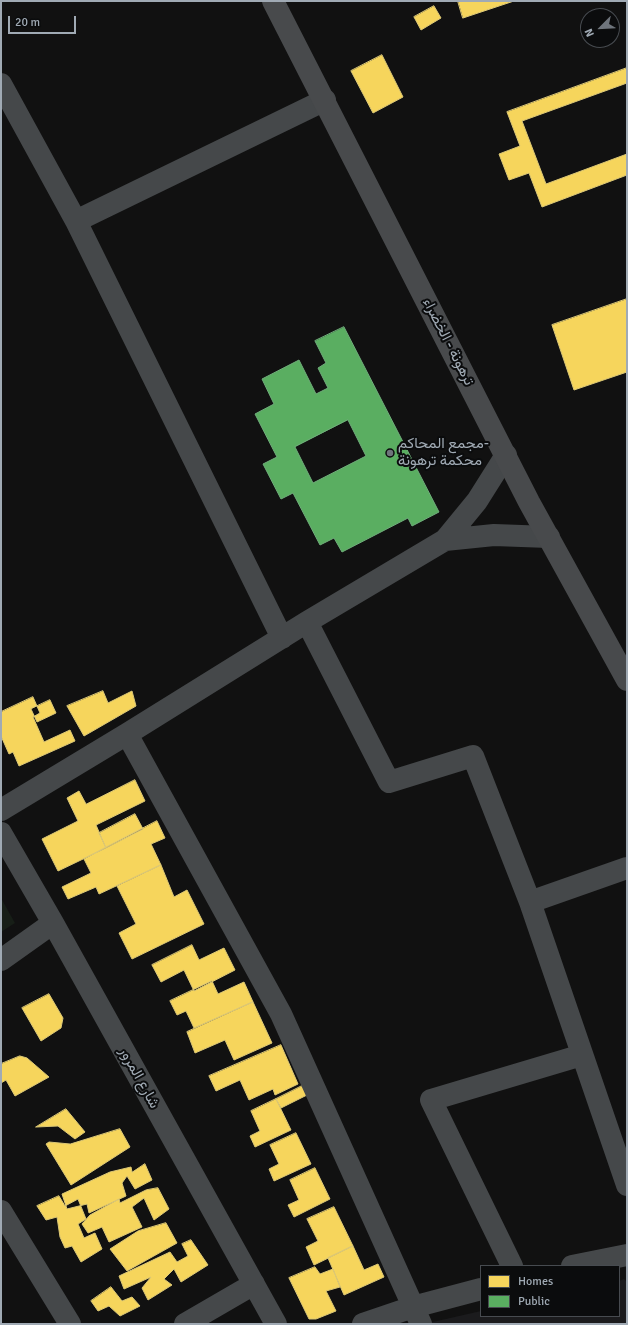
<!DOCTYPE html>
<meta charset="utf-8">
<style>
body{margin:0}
#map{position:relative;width:628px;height:1325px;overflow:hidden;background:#111;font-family:Signika,sans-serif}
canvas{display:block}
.frame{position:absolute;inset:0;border:2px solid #a0aab4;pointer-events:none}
.legend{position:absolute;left:480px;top:1265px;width:140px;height:52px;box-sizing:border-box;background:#0b0c0d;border:1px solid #474b50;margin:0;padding:5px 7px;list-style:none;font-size:12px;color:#a0aab4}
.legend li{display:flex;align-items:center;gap:8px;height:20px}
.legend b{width:20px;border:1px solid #474b50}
.north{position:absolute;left:580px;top:8px;width:40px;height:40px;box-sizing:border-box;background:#0b0c0d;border:1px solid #474b50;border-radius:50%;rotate:246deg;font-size:11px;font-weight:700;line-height:16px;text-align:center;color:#a0aab4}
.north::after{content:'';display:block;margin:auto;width:14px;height:18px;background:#6e747b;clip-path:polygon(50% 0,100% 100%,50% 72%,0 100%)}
.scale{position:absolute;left:8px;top:16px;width:68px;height:18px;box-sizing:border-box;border:2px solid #a0aab4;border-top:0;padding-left:5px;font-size:12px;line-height:14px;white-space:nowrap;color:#a0aab4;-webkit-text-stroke:3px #0b0c0d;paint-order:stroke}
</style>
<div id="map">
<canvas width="628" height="1325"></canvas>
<div class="frame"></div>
<ul class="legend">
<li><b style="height:11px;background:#f6d55c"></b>Homes</li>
<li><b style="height:11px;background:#5aae61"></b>Public</li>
</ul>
<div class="north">N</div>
<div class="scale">20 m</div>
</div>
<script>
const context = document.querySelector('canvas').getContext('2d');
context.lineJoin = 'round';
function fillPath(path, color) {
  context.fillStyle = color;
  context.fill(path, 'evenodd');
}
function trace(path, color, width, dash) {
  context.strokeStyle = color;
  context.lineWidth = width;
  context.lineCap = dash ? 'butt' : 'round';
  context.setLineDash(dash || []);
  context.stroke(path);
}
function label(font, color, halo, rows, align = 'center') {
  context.font = font + ' Signika,Vazirmatn,sans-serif';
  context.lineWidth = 4;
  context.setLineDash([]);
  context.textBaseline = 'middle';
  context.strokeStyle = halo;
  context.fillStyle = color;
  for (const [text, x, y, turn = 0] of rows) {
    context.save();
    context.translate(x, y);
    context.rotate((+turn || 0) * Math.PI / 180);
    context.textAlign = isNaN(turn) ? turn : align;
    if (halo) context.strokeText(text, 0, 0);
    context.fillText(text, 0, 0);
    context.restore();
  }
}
fillPath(new Path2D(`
 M 624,1279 L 627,1282 L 627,1324 L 424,1324 L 481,1311 L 481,1316 L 619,1316 L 619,1281 Z`), '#1b1b1d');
fillPath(new Path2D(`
 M 1,898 L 15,923 L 1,932 Z`), '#171e17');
const homes = new Path2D(`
 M 458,1 L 514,1 L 463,18 Z
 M 434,6 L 441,18 L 421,30 L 414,17 Z
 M 382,55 L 403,97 L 373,113 L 351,71 Z
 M 627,68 L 627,83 L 522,121 L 546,184 L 627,154 L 627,175 L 542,207 L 529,173 L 509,180 L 499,154 L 520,146 L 507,112 Z
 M 627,299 L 627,372 L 574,390 L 552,325 Z
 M 103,691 L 108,703 L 132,691 L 136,706 L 84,736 L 67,706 Z
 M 33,697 L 40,713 L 33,717 L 44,742 L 70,730 L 75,741 L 19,766 L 13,752 L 9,754 L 1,736 L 1,712 Z
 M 50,700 L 56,713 L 37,722 L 31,709 Z
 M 135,780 L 145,801 L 96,825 L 106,848 L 58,871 L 42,839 L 78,821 L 67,798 L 79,791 L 86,804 Z
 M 135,814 L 143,829 L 106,848 L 99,833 Z
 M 157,821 L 165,838 L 151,844 L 161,865 L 99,894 L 96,887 L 68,899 L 62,887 L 91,873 L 84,859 Z
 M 161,865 L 174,897 L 187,890 L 204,924 L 132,959 L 119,933 L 136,924 L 117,886 Z
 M 192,945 L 199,960 L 224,948 L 235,970 L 194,991 L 184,970 L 161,982 L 152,965 Z
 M 212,981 L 218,994 L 244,982 L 253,1002 L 194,1028 L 186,1011 L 177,1015 L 170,1001 Z
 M 49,994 L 63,1018 L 61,1028 L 41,1041 L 22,1008 Z
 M 253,1002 L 272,1043 L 234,1060 L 225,1040 L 195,1053 L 187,1032 Z
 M 281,1045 L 298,1084 L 275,1095 L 273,1089 L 249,1100 L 240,1080 L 216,1091 L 209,1076 Z
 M 20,1056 L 27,1058 L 49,1077 L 15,1096 L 6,1080 L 1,1083 L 1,1064 Z
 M 302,1086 L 307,1095 L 281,1108 L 276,1099 Z
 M 276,1099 L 291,1130 L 255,1147 L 250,1136 L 260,1131 L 251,1111 Z
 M 66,1109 L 85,1132 L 75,1139 L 58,1126 L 36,1127 Z
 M 120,1129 L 130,1147 L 71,1185 L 46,1144 L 49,1142 L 70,1144 Z
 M 296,1133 L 311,1164 L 274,1181 L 269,1169 L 279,1164 L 270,1145 Z
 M 145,1164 L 152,1180 L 135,1189 L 127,1176 L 122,1183 L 126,1196 L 89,1213 L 87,1204 L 67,1209 L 62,1194 L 110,1172 L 131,1167 L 132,1172 Z
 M 315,1168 L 330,1199 L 294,1217 L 288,1205 L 299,1200 L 290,1180 Z
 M 158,1188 L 169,1209 L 154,1220 L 144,1198 L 132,1207 L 142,1227 L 109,1242 L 102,1227 L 88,1233 L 82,1224 L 90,1215 L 119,1199 L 120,1203 L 146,1190 Z
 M 59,1196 L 65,1206 L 78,1199 L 86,1219 L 78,1224 L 84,1238 L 95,1233 L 102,1249 L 81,1262 L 72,1246 L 65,1248 L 60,1237 L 57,1217 L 46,1220 L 37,1206 Z
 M 334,1207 L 353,1246 L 314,1265 L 306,1247 L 318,1241 L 307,1219 Z
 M 166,1223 L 177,1243 L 127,1271 L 110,1249 L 138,1231 Z
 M 191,1240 L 208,1265 L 181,1282 L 174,1269 L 164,1279 L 172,1285 L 148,1300 L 142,1288 L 151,1277 L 124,1289 L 119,1276 L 170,1252 L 177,1262 L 188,1256 L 182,1244 Z
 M 353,1246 L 364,1270 L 378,1264 L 384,1277 L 344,1295 L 328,1258 Z
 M 315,1267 L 320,1274 L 333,1269 L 340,1287 L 326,1291 L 336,1311 L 316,1319 L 309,1319 L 289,1278 Z
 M 111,1287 L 122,1301 L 132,1297 L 140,1306 L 120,1316 L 109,1306 L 98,1311 L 91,1301 Z`);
fillPath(homes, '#f6d55c');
trace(homes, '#dcc876', 1);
const public = new Path2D(`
 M 344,327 L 439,512 L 412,526 L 408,518 L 342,552 L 334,538 L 320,545 L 293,493 L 281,499 L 263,464 L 277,457 L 255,414 L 274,404 L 262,379 L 299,360 L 316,394 L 328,388 L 318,368 L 326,363 L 315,341 ZM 348,420 L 366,456 L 313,483 L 295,447 Z`);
fillPath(public, '#5aae61');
trace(public, '#6fad7a', 1);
trace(new Path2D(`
 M 1,84 L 76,221 L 282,638
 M 76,221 L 325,100
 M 445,540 L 494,535 L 549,537
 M 307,622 L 389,782 L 473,756 L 530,902 L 627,1185
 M 127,734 L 281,1014 L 421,1324
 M 1,810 L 127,734 L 307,622 L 445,540 L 477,501 L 506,455
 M 1,833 L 53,923 L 276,1324
 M 530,902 L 627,868
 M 1,960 L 53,923
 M 1,1211 L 70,1324
 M 512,1266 L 431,1100 L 582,1055
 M 572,1266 L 627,1255
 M 185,1324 L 254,1284
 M 363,1324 L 413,1307 L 481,1289`), '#45484a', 22);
trace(new Path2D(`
 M 273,1 L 529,502 L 627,680`), '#484a4c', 22);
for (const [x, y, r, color] of [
 [390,453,4,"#6e747b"]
]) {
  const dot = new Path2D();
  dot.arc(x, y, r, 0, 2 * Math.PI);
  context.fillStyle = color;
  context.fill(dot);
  trace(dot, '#0b0c0d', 1.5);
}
label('15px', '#a0aab4', '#0b0c0d', [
 ["ترهونة - الخضراء",448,342,63],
 ["شارع المرور",139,1078,61]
]);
label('15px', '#a0aab4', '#0b0c0d', [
 ["مجمع المحاكم-",398,444],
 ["محكمة ترهونة",398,461]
], 'left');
</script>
